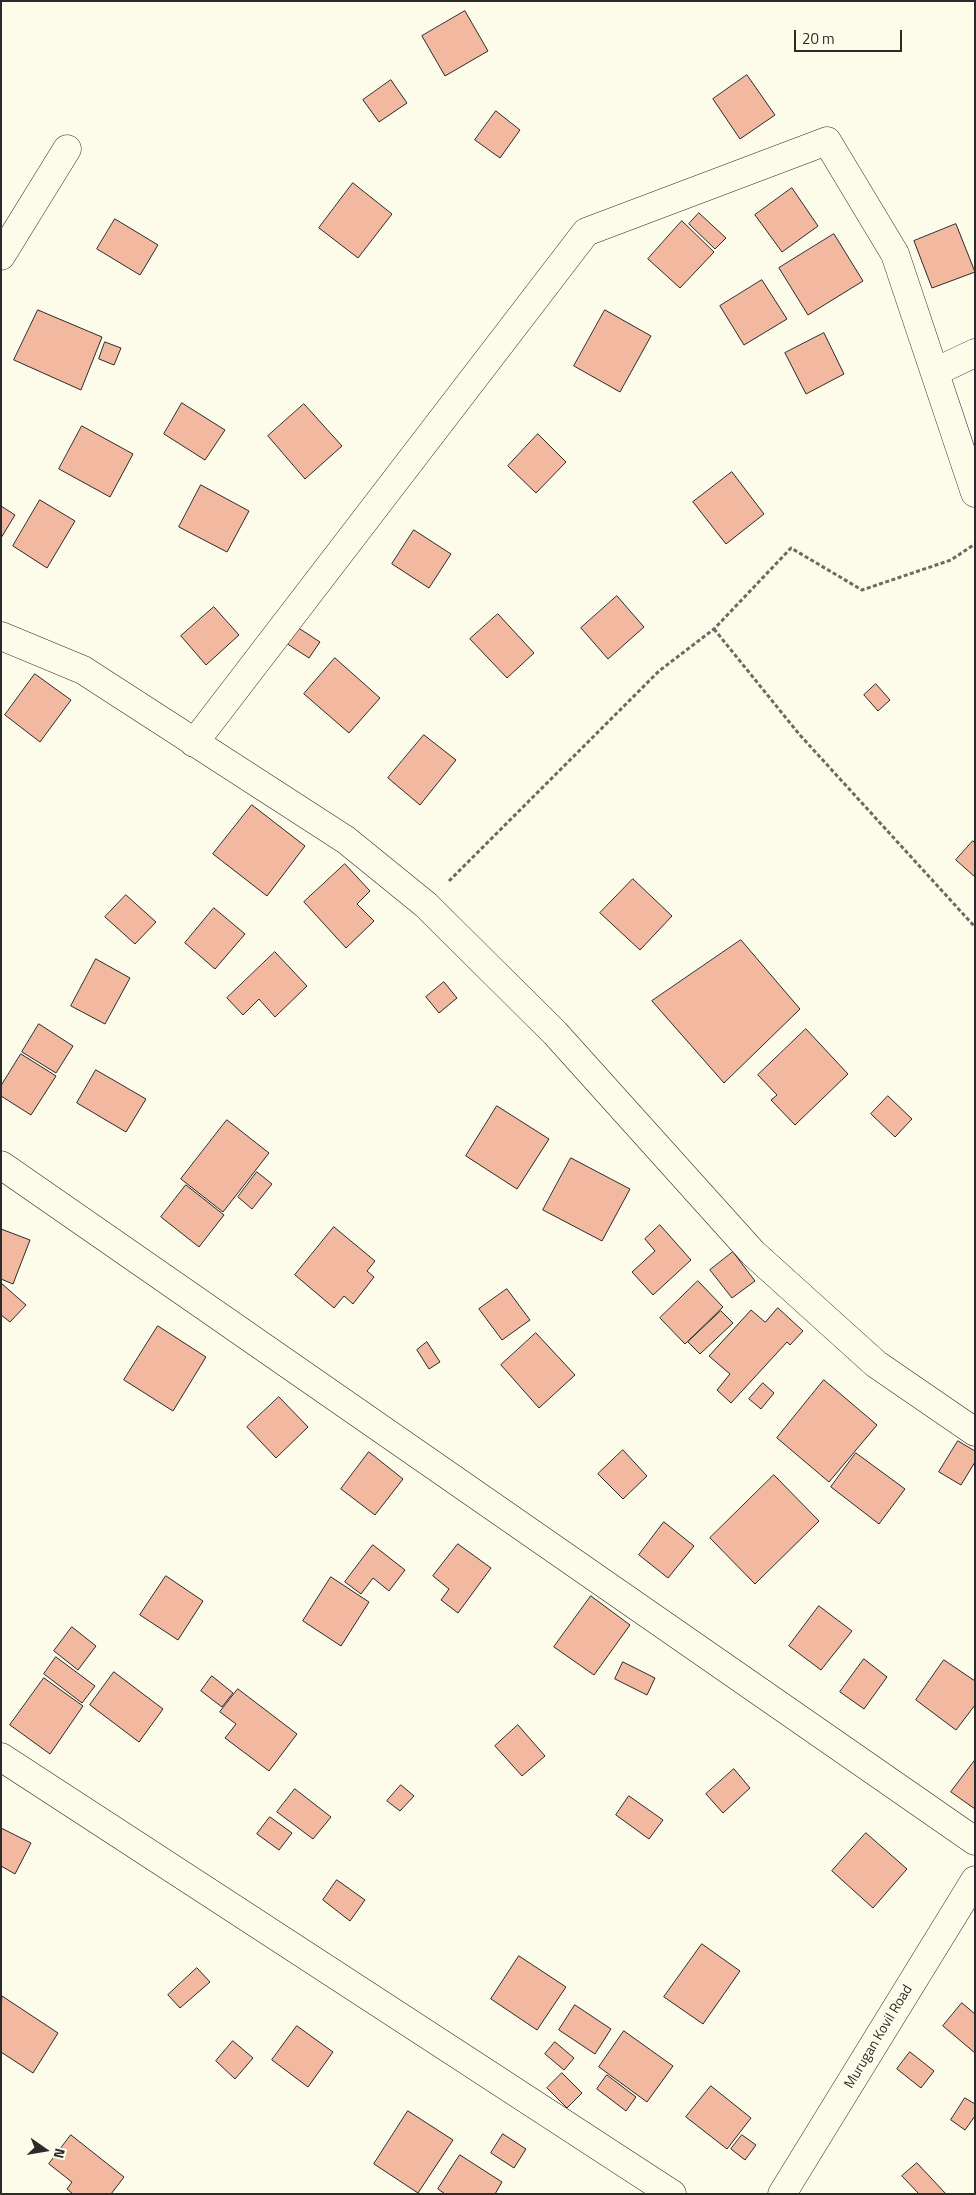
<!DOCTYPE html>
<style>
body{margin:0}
#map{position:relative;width:976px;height:2195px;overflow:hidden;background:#fdfbea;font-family:"Titillium Web",sans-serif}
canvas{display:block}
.frame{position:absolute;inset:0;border:2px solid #2b2b2b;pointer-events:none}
.north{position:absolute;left:20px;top:2125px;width:50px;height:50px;-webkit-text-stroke:4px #fdfbea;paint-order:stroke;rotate:103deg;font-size:14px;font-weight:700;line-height:20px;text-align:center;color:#2b2b2b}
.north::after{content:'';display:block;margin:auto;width:18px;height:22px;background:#2b2b2b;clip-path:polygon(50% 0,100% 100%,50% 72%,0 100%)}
.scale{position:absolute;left:794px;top:30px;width:108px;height:22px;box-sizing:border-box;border:2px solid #2b2b2b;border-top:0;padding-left:6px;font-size:15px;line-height:18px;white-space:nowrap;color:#2b2b2b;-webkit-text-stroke:4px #fdfbea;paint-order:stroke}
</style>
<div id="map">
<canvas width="976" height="2195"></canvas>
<div class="frame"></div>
<div class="north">N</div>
<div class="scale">20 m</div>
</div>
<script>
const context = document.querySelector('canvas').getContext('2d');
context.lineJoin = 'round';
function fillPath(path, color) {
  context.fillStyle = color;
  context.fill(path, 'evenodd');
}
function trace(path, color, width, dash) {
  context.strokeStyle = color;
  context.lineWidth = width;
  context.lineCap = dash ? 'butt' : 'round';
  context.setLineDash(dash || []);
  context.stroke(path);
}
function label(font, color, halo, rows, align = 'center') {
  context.font = font + ' "Titillium Web",sans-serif';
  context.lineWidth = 4;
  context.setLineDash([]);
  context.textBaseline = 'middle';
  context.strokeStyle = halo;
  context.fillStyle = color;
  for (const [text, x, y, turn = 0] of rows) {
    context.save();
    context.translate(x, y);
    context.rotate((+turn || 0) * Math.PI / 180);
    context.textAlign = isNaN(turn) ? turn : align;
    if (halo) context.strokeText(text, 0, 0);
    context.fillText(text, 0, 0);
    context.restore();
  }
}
const building = new Path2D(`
 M 465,11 L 488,51 L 445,76 L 422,36 Z
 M 747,75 L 775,115 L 740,139 L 713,99 Z
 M 391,80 L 407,103 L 379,122 L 363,100 Z
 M 496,111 L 520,130 L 500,158 L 475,140 Z
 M 353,183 L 392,214 L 358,258 L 319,228 Z
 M 792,188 L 818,226 L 782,252 L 755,215 Z
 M 699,213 L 726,238 L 715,249 L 689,224 Z
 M 115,219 L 158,245 L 140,275 L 97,249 Z
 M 682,221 L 714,252 L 680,288 L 648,259 Z
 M 956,224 L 975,272 L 932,288 L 914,241 Z
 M 834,234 L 863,281 L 808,315 L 779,268 Z
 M 762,280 L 787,319 L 744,345 L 720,306 Z
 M 38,310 L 102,337 L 81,390 L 14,360 Z
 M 605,310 L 651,336 L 620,392 L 574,366 Z
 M 824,333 L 844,374 L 806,394 L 785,353 Z
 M 105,342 L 121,348 L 114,365 L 99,359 Z
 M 182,403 L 225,430 L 205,460 L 164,434 Z
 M 304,404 L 342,446 L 305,479 L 268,436 Z
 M 82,426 L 133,454 L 110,497 L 59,469 Z
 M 538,434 L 566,462 L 536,493 L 508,466 Z
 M 732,472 L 764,514 L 726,544 L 693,502 Z
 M 201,485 L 249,511 L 227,552 L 179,527 Z
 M 40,500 L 75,521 L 47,568 L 13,546 Z
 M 1,506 L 15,515 L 1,538 Z
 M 414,530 L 451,554 L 429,588 L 392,564 Z
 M 617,596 L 644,627 L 608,659 L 581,628 Z
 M 214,607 L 239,635 L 206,665 L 181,636 Z
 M 498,614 L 534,653 L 507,678 L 470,639 Z
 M 297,627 L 320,642 L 309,658 L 286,643 Z
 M 335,658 L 380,698 L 349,733 L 304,694 Z
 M 35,674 L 71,700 L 40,742 L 5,715 Z
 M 876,684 L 890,700 L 878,711 L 864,695 Z
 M 424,735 L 456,760 L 420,805 L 388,778 Z
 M 252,805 L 305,846 L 267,896 L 213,854 Z
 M 973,841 L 975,843 L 975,877 L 956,860 Z
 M 345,864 L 370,891 L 357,904 L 374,921 L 346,948 L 304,902 Z
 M 633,879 L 672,916 L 640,950 L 600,913 Z
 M 126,895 L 156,922 L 135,944 L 105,917 Z
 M 214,908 L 245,934 L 215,969 L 185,943 Z
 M 741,940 L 800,1009 L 724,1083 L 652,1001 Z
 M 275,952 L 307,986 L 275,1017 L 259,999 L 243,1015 L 227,998 Z
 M 96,959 L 130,978 L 105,1024 L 71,1006 Z
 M 444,982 L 457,998 L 439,1013 L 426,997 Z
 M 39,1024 L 73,1046 L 56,1073 L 22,1052 Z
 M 806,1029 L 848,1074 L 795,1125 L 771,1100 L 777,1095 L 758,1075 Z
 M 21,1054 L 56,1076 L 31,1115 L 1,1096 L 1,1086 Z
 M 96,1070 L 146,1099 L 126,1132 L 77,1103 Z
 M 888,1096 L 912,1119 L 895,1137 L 871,1114 Z
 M 497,1106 L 549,1139 L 517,1189 L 466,1156 Z
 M 227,1120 L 269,1153 L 223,1212 L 181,1179 Z
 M 571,1158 L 630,1189 L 602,1241 L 543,1210 Z
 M 257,1172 L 272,1184 L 252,1209 L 238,1197 Z
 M 186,1185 L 224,1215 L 199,1247 L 161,1217 Z
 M 660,1225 L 691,1260 L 653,1295 L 632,1272 L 655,1251 L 645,1239 Z
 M 334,1227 L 375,1261 L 367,1271 L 374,1277 L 353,1304 L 344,1296 L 334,1308 L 295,1275 Z
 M 1,1229 L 30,1240 L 13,1284 L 1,1279 Z
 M 733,1252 L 755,1281 L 732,1298 L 710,1270 Z
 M 698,1281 L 723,1307 L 685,1344 L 660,1318 Z
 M 1,1283 L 26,1305 L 10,1322 L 1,1315 Z
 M 507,1289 L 530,1320 L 502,1340 L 479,1309 Z
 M 778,1308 L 803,1331 L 790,1345 L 787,1342 L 731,1403 L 717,1390 L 730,1374 L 709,1356 L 751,1310 L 765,1322 Z
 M 721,1311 L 733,1323 L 700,1354 L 688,1342 Z
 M 158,1326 L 206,1357 L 173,1411 L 124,1380 Z
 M 536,1333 L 575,1375 L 539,1408 L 501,1365 Z
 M 427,1342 L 440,1362 L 429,1369 L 417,1350 Z
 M 824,1380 L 877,1425 L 829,1482 L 777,1438 Z
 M 763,1383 L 774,1393 L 761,1409 L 749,1399 Z
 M 279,1397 L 308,1427 L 276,1458 L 247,1427 Z
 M 958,1441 L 975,1451 L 975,1462 L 961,1485 L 939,1472 Z
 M 623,1450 L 647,1476 L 623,1499 L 598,1474 Z
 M 369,1452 L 403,1479 L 375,1515 L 341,1489 Z
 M 856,1453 L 905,1489 L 879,1524 L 831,1487 Z
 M 774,1475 L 819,1521 L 755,1584 L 710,1538 Z
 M 664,1522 L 694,1546 L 668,1578 L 639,1555 Z
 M 458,1544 L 491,1568 L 458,1613 L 441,1600 L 449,1589 L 433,1576 Z
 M 373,1545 L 405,1570 L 389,1591 L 373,1578 L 361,1594 L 345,1582 Z
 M 166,1576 L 203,1601 L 178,1640 L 140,1615 Z
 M 331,1577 L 369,1602 L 341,1646 L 303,1621 Z
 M 591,1596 L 630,1625 L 594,1675 L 554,1647 Z
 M 819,1606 L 852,1631 L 821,1670 L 789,1646 Z
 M 72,1627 L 96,1646 L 78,1670 L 54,1651 Z
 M 56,1657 L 95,1686 L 82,1703 L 44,1674 Z
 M 864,1659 L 887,1677 L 864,1709 L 840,1692 Z
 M 944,1660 L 975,1681 L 975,1705 L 956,1730 L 916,1700 Z
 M 623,1662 L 655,1678 L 647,1695 L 615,1679 Z
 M 114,1672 L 163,1709 L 139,1742 L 90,1705 Z
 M 212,1676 L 233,1693 L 222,1707 L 201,1691 Z
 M 44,1678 L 83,1706 L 50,1754 L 10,1725 Z
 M 238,1689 L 297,1734 L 269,1771 L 225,1738 L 236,1724 L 220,1712 Z
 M 518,1725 L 545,1756 L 522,1776 L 495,1746 Z
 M 975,1760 L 975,1809 L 951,1792 Z
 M 734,1769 L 750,1788 L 723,1813 L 706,1794 Z
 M 401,1785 L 414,1796 L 400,1811 L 387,1801 Z
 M 295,1789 L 331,1817 L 313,1839 L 277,1812 Z
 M 629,1796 L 663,1820 L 649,1839 L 616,1815 Z
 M 270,1817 L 292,1833 L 279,1850 L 257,1834 Z
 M 1,1828 L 31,1843 L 15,1874 L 1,1866 Z
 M 866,1833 L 907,1869 L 873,1908 L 832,1871 Z
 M 337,1880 L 365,1900 L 350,1921 L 323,1900 Z
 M 702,1944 L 740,1971 L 703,2024 L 664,1997 Z
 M 519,1956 L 566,1987 L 537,2030 L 491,1999 Z
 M 197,1968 L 210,1982 L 180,2008 L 168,1995 Z
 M 2,1996 L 58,2033 L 33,2073 L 1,2052 Z
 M 962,2003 L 975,2014 L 975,2053 L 943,2026 Z
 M 575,2005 L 611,2029 L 595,2054 L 559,2030 Z
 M 297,2026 L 333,2052 L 308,2087 L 272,2060 Z
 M 624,2031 L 673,2066 L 647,2102 L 599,2067 Z
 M 233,2041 L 253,2058 L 235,2079 L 216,2061 Z
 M 555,2042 L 574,2058 L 564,2070 L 545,2054 Z
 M 910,2052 L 934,2071 L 921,2088 L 897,2069 Z
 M 562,2073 L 582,2093 L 567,2108 L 547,2088 Z
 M 607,2075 L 636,2097 L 626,2111 L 597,2089 Z
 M 711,2086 L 751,2118 L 727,2149 L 686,2117 Z
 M 965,2098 L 975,2104 L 975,2116 L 965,2130 L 951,2120 Z
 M 408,2111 L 453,2140 L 418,2193 L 374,2164 Z
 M 503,2134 L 526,2149 L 514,2168 L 491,2153 Z
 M 71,2135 L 124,2177 L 111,2194 L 73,2194 L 67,2189 L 72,2182 L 49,2164 Z
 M 742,2135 L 756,2145 L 745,2160 L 731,2149 Z
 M 460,2155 L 502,2182 L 495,2194 L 445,2194 L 438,2189 Z
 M 917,2163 L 946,2194 L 919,2194 L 902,2176 Z`);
fillPath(building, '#f2b8a0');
trace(building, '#2b2b2b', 1);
const minor = new Path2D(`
 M 1,256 L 67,149
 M 935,372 L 975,353
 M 1,636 L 83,670 L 346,840 L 426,905 L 555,1033 L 753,1253 L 876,1364 L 975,1432
 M 194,743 L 586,232 L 827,141 L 895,254 L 975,493
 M 1,1165 L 975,1841
 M 1,1757 L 672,2194
 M 782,2194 L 975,1880`);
trace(minor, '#2b2b2b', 29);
trace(new Path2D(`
 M 714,629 L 799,734 L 975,927
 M 449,881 L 659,671 L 714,629 L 791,548 L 862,590 L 951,560 L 975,544`), '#6a6964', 3, [4, 2.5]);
trace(minor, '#fdfbea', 28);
label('14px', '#2b2b2b', '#fdfbea', [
 ["Murugan Kovil Road",879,2037,-59]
]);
</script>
